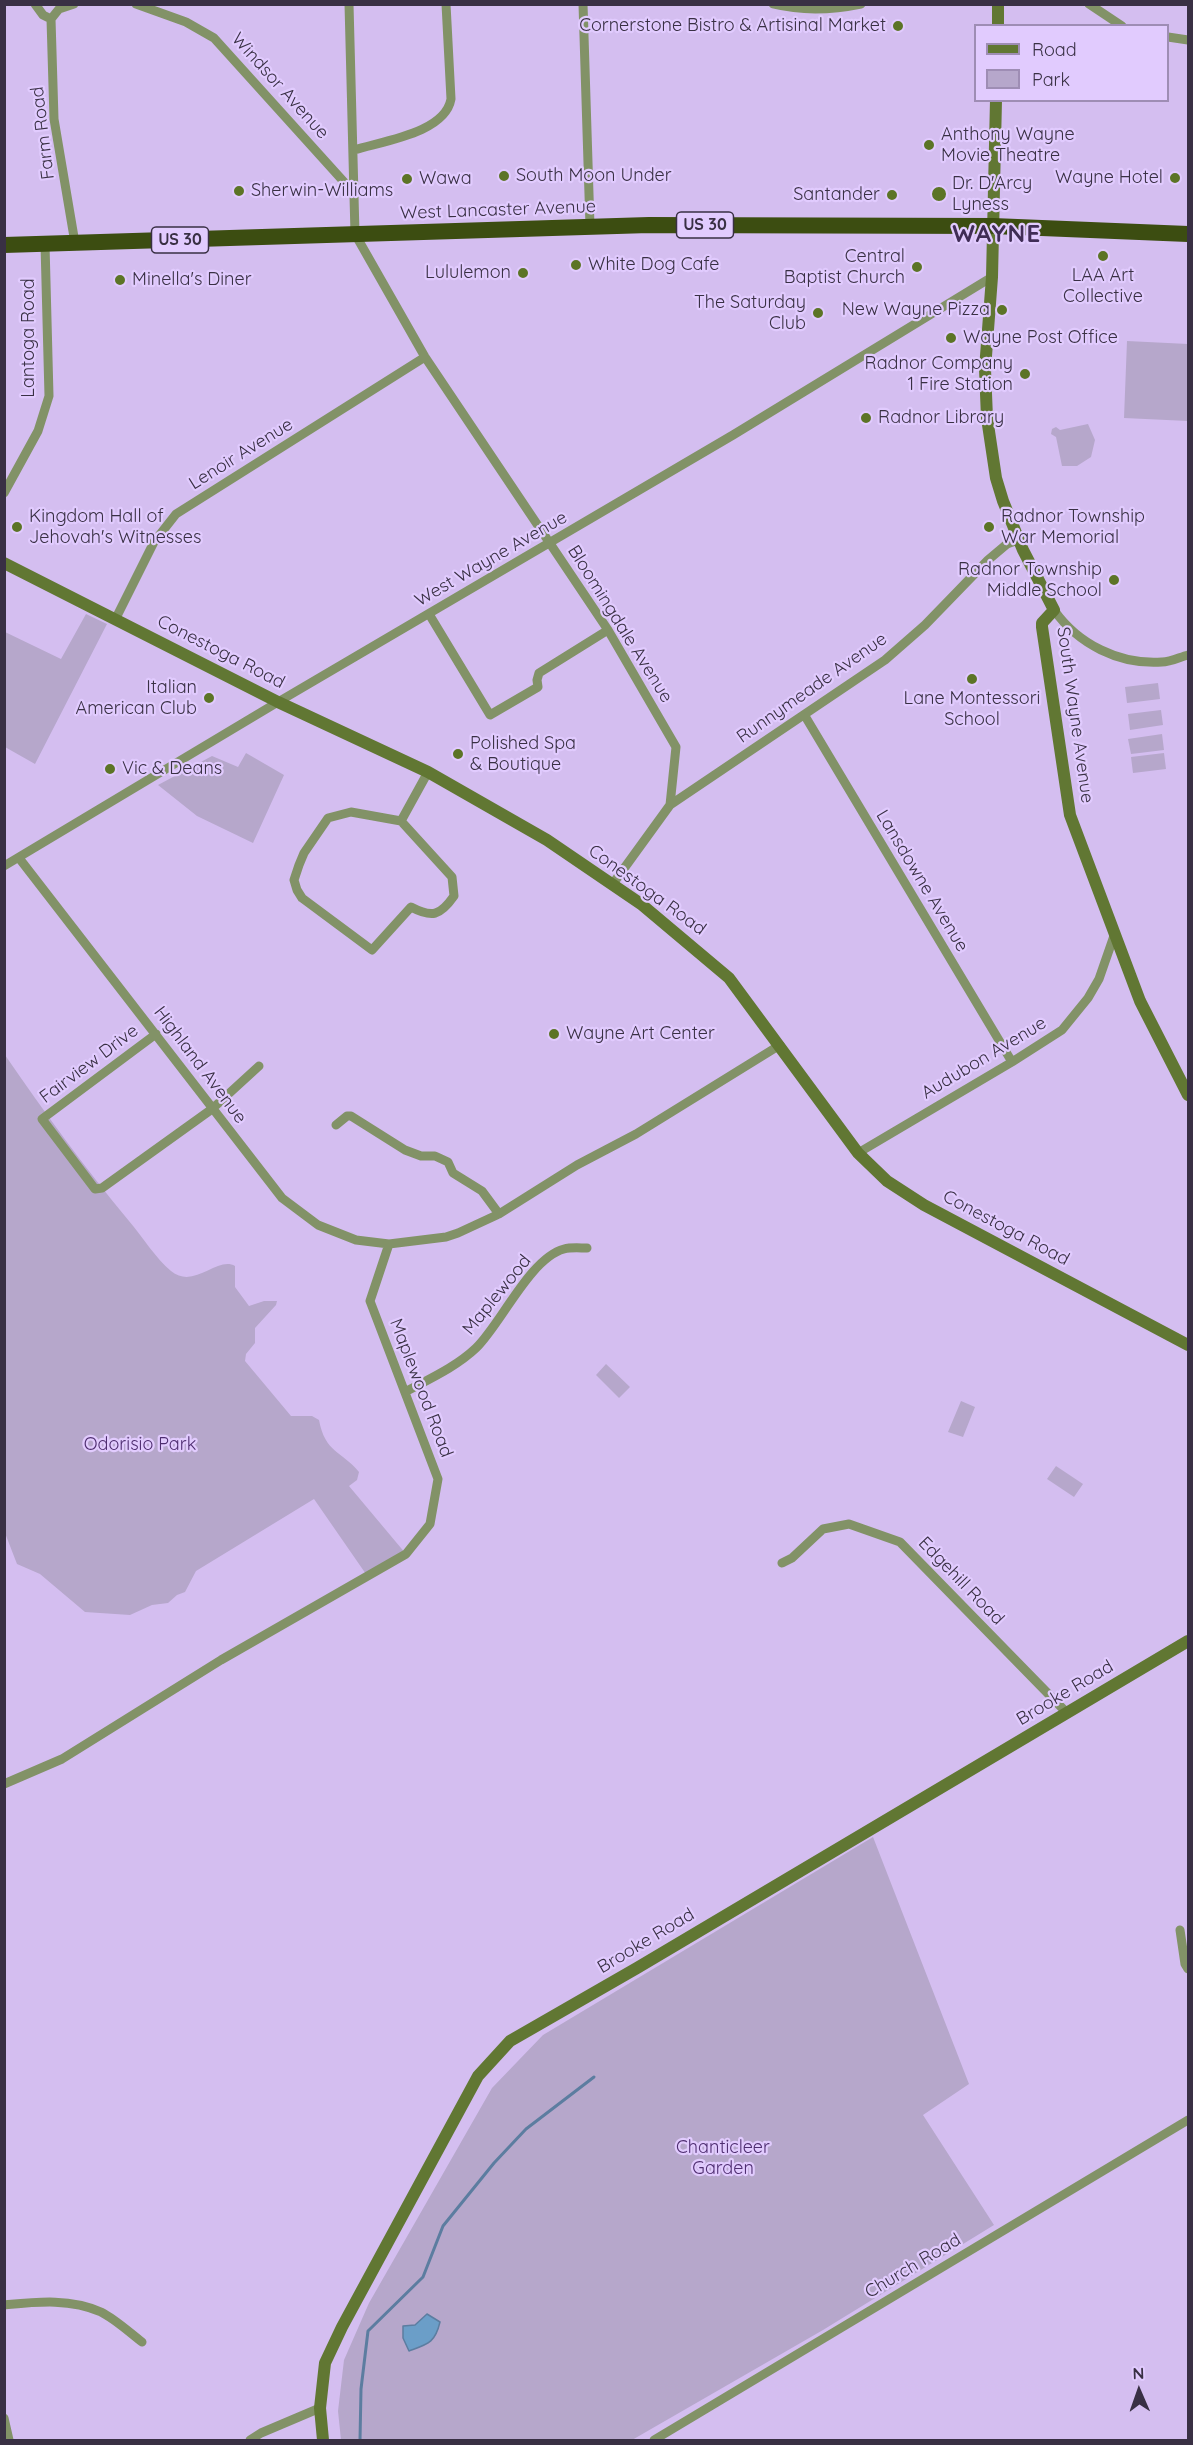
<!DOCTYPE html>
<style>
body{margin:0}
#map{position:relative;width:1193px;height:2445px;overflow:hidden;background:#d4bef0;font-family:Quicksand,sans-serif}
canvas{display:block}
.frame{position:absolute;inset:0;border:6px solid #393044;pointer-events:none}
.legend{position:absolute;left:974px;top:24px;width:195px;height:78px;box-sizing:border-box;background:#e1cbfe;border:2px solid #9e8db4;margin:0;padding:8px 10px;list-style:none;font-size:18px;color:#393044}
.legend li{display:flex;align-items:center;gap:12px;height:30px}
.legend b{width:30px;border:2px solid #9e8db4}
.north{position:absolute;left:1109px;top:2361px;width:60px;height:60px;-webkit-text-stroke:4px #e1cbfe;paint-order:stroke;rotate:358deg;font-size:16px;font-weight:700;line-height:24px;text-align:center;color:#393044}
.north::after{content:'';display:block;margin:auto;width:21px;height:27px;background:#393044;clip-path:polygon(50% 0,100% 100%,50% 72%,0 100%)}
</style>
<div id="map">
<canvas width="1193" height="2445"></canvas>
<div class="frame"></div>
<ul class="legend">
<li><b style="height:8px;background:#617733"></b>Road</li>
<li><b style="height:16px;background:#b6a7cb"></b>Park</li>
</ul>
<div class="north">N</div>
</div>
<script>
const context = document.querySelector('canvas').getContext('2d');
context.lineJoin = 'round';
function fillPath(path, color) {
  context.fillStyle = color;
  context.fill(path, 'evenodd');
}
function trace(path, color, width, dash) {
  context.strokeStyle = color;
  context.lineWidth = width;
  context.lineCap = dash ? 'butt' : 'round';
  context.setLineDash(dash || []);
  context.stroke(path);
}
function label(font, color, halo, rows, align = 'center') {
  context.font = font + ' Quicksand,sans-serif';
  context.lineWidth = 4.5;
  context.setLineDash([]);
  context.textBaseline = 'middle';
  context.strokeStyle = halo;
  context.fillStyle = color;
  for (const [text, x, y, turn = 0] of rows) {
    context.save();
    context.translate(x, y);
    context.rotate((+turn || 0) * Math.PI / 180);
    context.textAlign = isNaN(turn) ? turn : align;
    if (halo) context.strokeText(text, 0, 0);
    context.fillText(text, 0, 0);
    context.restore();
  }
}
fillPath(new Path2D(`
 M 1127,341 L 1188,344 L 1188,421 L 1124,418 Z
 M 1088,424 L 1095,440 L 1091,457 L 1077,466 L 1062,466 L 1056,437 L 1051,434 L 1052,429 L 1056,427 L 1060,430 Z
 M 86,614 L 107,624 L 35,764 L 5,747 L 5,632 L 61,659 Z
 M 1158,683 L 1160,699 L 1127,703 L 1125,687 Z
 M 1161,710 L 1163,725 L 1130,730 L 1128,714 Z
 M 1162,734 L 1164,750 L 1131,754 L 1128,739 Z
 M 246,753 L 284,775 L 253,843 L 197,816 L 158,785 L 212,756 L 238,767 Z
 M 1164,753 L 1166,769 L 1133,773 L 1131,757 Z
 M 5,1055 C 44,1112 85,1168 129,1221 C 142,1236 156,1259 171,1271 C 194,1290 217,1256 235,1266 L 235,1287 L 249,1306 L 264,1301 L 277,1301 L 276,1305 L 255,1328 L 255,1343 L 246,1354 L 245,1361 L 291,1416 L 312,1416 L 319,1420 C 325,1453 342,1451 359,1472 L 357,1480 L 349,1486 L 406,1554 L 368,1577 L 314,1499 L 196,1571 L 185,1592 L 177,1595 L 168,1603 L 152,1605 L 130,1615 L 85,1612 L 40,1574 L 17,1564 L 5,1533 Z
 M 606,1364 L 630,1387 L 619,1398 L 596,1375 Z
 M 961,1401 L 975,1407 L 963,1437 L 948,1432 Z
 M 1056,1466 L 1083,1484 L 1074,1497 L 1047,1479 Z
 M 873,1837 L 969,2084 L 923,2115 L 994,2225 L 823,2330 L 632,2440 L 341,2440 L 338,2411 L 344,2360 L 369,2303 L 492,2088 L 543,2035 Z`), '#b6a7cb');
const water = new Path2D(`
 M 427,2314 L 440,2322 C 435,2343 428,2344 409,2351 L 403,2338 L 403,2326 L 415,2325 Z`);
fillPath(water, '#6b9ec8');
trace(water, '#5c7da0', 1.5);
trace(new Path2D(`
 M 360,2440 L 361,2389 L 368,2331 L 423,2277 L 443,2226 L 494,2163 L 526,2129 L 594,2077`), '#5c7da0', 3);
trace(new Path2D(`
 M 35,4 L 43,15 L 51,19 L 59,9 L 74,4
 M 136,4 L 186,22 L 214,38 L 354,193
 M 349,4 L 355,234 L 425,357 L 608,630 L 676,747 L 670,805 L 612,885
 M 583,4 L 590,226
 M 773,4 C 802,11 832,10 861,4
 M 1089,4 L 1122,26
 M 51,19 L 54,119 L 75,243
 M 1168,37 L 1188,40
 M 354,150 C 383,141 445,133 451,99 L 446,4
 M 4,493 L 38,431 L 49,396 L 45,244
 M 1054,610 C 1078,644 1119,665 1162,662 C 1171,662 1180,657 1188,655
 M 429,614 L 490,715 L 538,687 L 537,680 L 539,673 L 608,630
 M 116,618 L 154,542 L 176,514 L 425,357
 M 805,716 L 1012,1062
 M 670,805 L 885,660 L 925,625 L 988,560 L 1007,544 L 1018,540
 M 401,821 L 452,877 L 454,896 C 440,916 432,918 411,907 L 372,950 L 302,898 L 297,890 L 294,880 L 299,865 L 304,853 L 328,818 L 351,812 L 401,821 L 428,772
 M 19,858 L 282,1198 L 318,1225 L 356,1240 L 389,1244
 M 4,866 L 278,702 L 733,435 L 992,277
 M 156,1034 L 42,1119 L 95,1189 L 102,1188 L 212,1109 L 259,1066
 M 336,1125 L 347,1116 L 351,1116 L 405,1150 L 421,1156 L 435,1156 L 448,1162 L 453,1173 L 482,1191 L 499,1214
 M 858,1153 L 1012,1062 L 1062,1030 L 1088,998 L 1099,979 L 1115,933
 M 405,1392 C 429,1379 456,1367 476,1348 C 501,1324 530,1258 564,1249 C 571,1247 580,1248 587,1248
 M 782,1563 L 792,1558 L 823,1529 L 849,1524 L 900,1542 L 1067,1713
 M 4,1784 L 62,1759 L 221,1660 L 406,1554 L 430,1524 L 438,1479 L 370,1301 L 389,1244 L 446,1237 L 458,1233 L 499,1214 L 577,1165 L 636,1134 L 780,1045
 M 1180,1930 L 1185,1964 L 1188,1969
 M 4,2305 C 36,2302 70,2298 101,2312 C 115,2319 129,2332 142,2342
 M 4,2418 L 9,2440
 M 250,2440 L 261,2433 L 320,2408
 M 654,2440 L 1188,2120`), '#829267', 9);
trace(new Path2D(`
 M 998,26 L 998,4
 M 996,100 L 992,277 L 985,369 L 987,418 L 996,478 L 1003,501 L 1023,550 L 1054,610 L 1042,623 L 1042,627 L 1070,815 L 1140,1001 L 1188,1095
 M 4,563 L 278,702 L 428,772 L 547,840 L 641,904 L 729,978 L 858,1153 L 887,1181 L 924,1205 L 1188,1345
 M 323,2440 L 320,2408 L 325,2363 L 342,2327 L 478,2076 L 510,2041 L 637,1968 L 1188,1641`), '#617733', 12);
trace(new Path2D(`
 M 4,245 L 649,225 L 993,226 L 1188,234`), '#3c4d11', 16);
for (const [x, y, r, color] of [
 [898,26,6,"#5c7426"],
 [929,145,6,"#5c7426"],
 [504,176,6,"#5c7426"],
 [1175,178,6,"#5c7426"],
 [407,179,6,"#5c7426"],
 [239,191,6,"#5c7426"],
 [939,194,8,"#5c7426"],
 [892,195,6,"#5c7426"],
 [1103,256,6,"#5c7426"],
 [576,265,6,"#5c7426"],
 [917,267,6,"#5c7426"],
 [523,273,6,"#5c7426"],
 [120,280,6,"#5c7426"],
 [1002,310,6,"#5c7426"],
 [818,313,6,"#5c7426"],
 [951,338,6,"#5c7426"],
 [1025,374,6,"#5c7426"],
 [866,418,6,"#5c7426"],
 [17,527,6,"#5c7426"],
 [989,527,6,"#5c7426"],
 [1114,580,6,"#5c7426"],
 [972,679,6,"#5c7426"],
 [209,698,6,"#5c7426"],
 [458,754,6,"#5c7426"],
 [110,769,6,"#5c7426"],
 [554,1034,6,"#5c7426"]
]) {
  const dot = new Path2D();
  dot.arc(x, y, r, 0, 2 * Math.PI);
  context.fillStyle = color;
  context.fill(dot);
  trace(dot, '#e1cbfe', 2);
}
for (const [x, y, w] of [
 [705,225,57],
 [180,240,57]
]) {
  const box = new Path2D();
  box.roundRect(x - w / 2, y - 13, w, 26, 4.5);
  context.fillStyle = '#e1cbfe';
  context.fill(box);
  trace(box, '#393044', 1.5);
}
label('bold 16px', '#393044', null, [
 ["US 30",705,225],
 ["US 30",180,240]
]);
label('18px', '#393044', '#e1cbfe', [
 ["Cornerstone Bistro & Artisinal Market",886,26,"right"],
 ["Anthony Wayne",941,135],
 ["Movie Theatre",941,156],
 ["South Moon Under",516,176],
 ["Wayne Hotel",1163,178,"right"],
 ["Wawa",419,179],
 ["Dr. D'Arcy",952,184],
 ["Lyness",952,205],
 ["Sherwin-Williams",251,191],
 ["Santander",880,195,"right"],
 ["Central",905,257,"right"],
 ["Baptist Church",905,278,"right"],
 ["White Dog Cafe",588,265],
 ["Lululemon",511,273,"right"],
 ["LAA Art",1103,276,"center"],
 ["Collective",1103,297,"center"],
 ["Minella's Diner",132,280],
 ["The Saturday",806,303,"right"],
 ["Club",806,324,"right"],
 ["New Wayne Pizza",990,310,"right"],
 ["Wayne Post Office",963,338],
 ["Radnor Company",1013,364,"right"],
 ["1 Fire Station",1013,385,"right"],
 ["Radnor Library",878,418],
 ["Kingdom Hall of",29,517],
 ["Jehovah's Witnesses",29,538],
 ["Radnor Township",1001,517],
 ["War Memorial",1001,538],
 ["Radnor Township",1102,570,"right"],
 ["Middle School",1102,591,"right"],
 ["Italian",197,688,"right"],
 ["American Club",197,709,"right"],
 ["Lane Montessori",972,699,"center"],
 ["School",972,720,"center"],
 ["Polished Spa",470,744],
 ["& Boutique",470,765],
 ["Vic & Deans",122,769],
 ["Wayne Art Center",566,1034]
], 'left');
label('18px', '#393044', '#e1cbfe', [
 ["Windsor Avenue",280,86,48],
 ["Farm Road",43,133,-97],
 ["West Lancaster Avenue",498,210,-2],
 ["Lantoga Road",29,338,-90],
 ["Lenoir Avenue",241,454,-32],
 ["West Wayne Avenue",491,559,-30],
 ["Bloomingdale Avenue",620,624,58],
 ["Conestoga Road",221,652,27],
 ["Runnymeade Avenue",812,688,-35],
 ["South Wayne Avenue",1075,715,82],
 ["Lansdowne Avenue",922,881,59],
 ["Conestoga Road",647,890,36],
 ["Audubon Avenue",984,1058,-31],
 ["Fairview Drive",89,1064,-37],
 ["Highland Avenue",200,1065,53],
 ["Conestoga Road",1006,1228,28],
 ["Maplewood",497,1295,-51],
 ["Maplewood Road",421,1388,69],
 ["Edgehill Road",961,1581,46],
 ["Brooke Road",1065,1693,-31],
 ["Brooke Road",646,1941,-31],
 ["Church Road",913,2266,-31]
]);
label('18px', '#4e2d70', '#e1cbfe', [
 ["Odorisio Park",140,1445],
 ["Chanticleer",723,2148],
 ["Garden",723,2169]
]);
context.letterSpacing = '1.5px';
label('bold 24px', '#402d56', '#e1cbfe', [
 ["WAYNE",997,235]
]);
context.letterSpacing = '0px';
</script>
